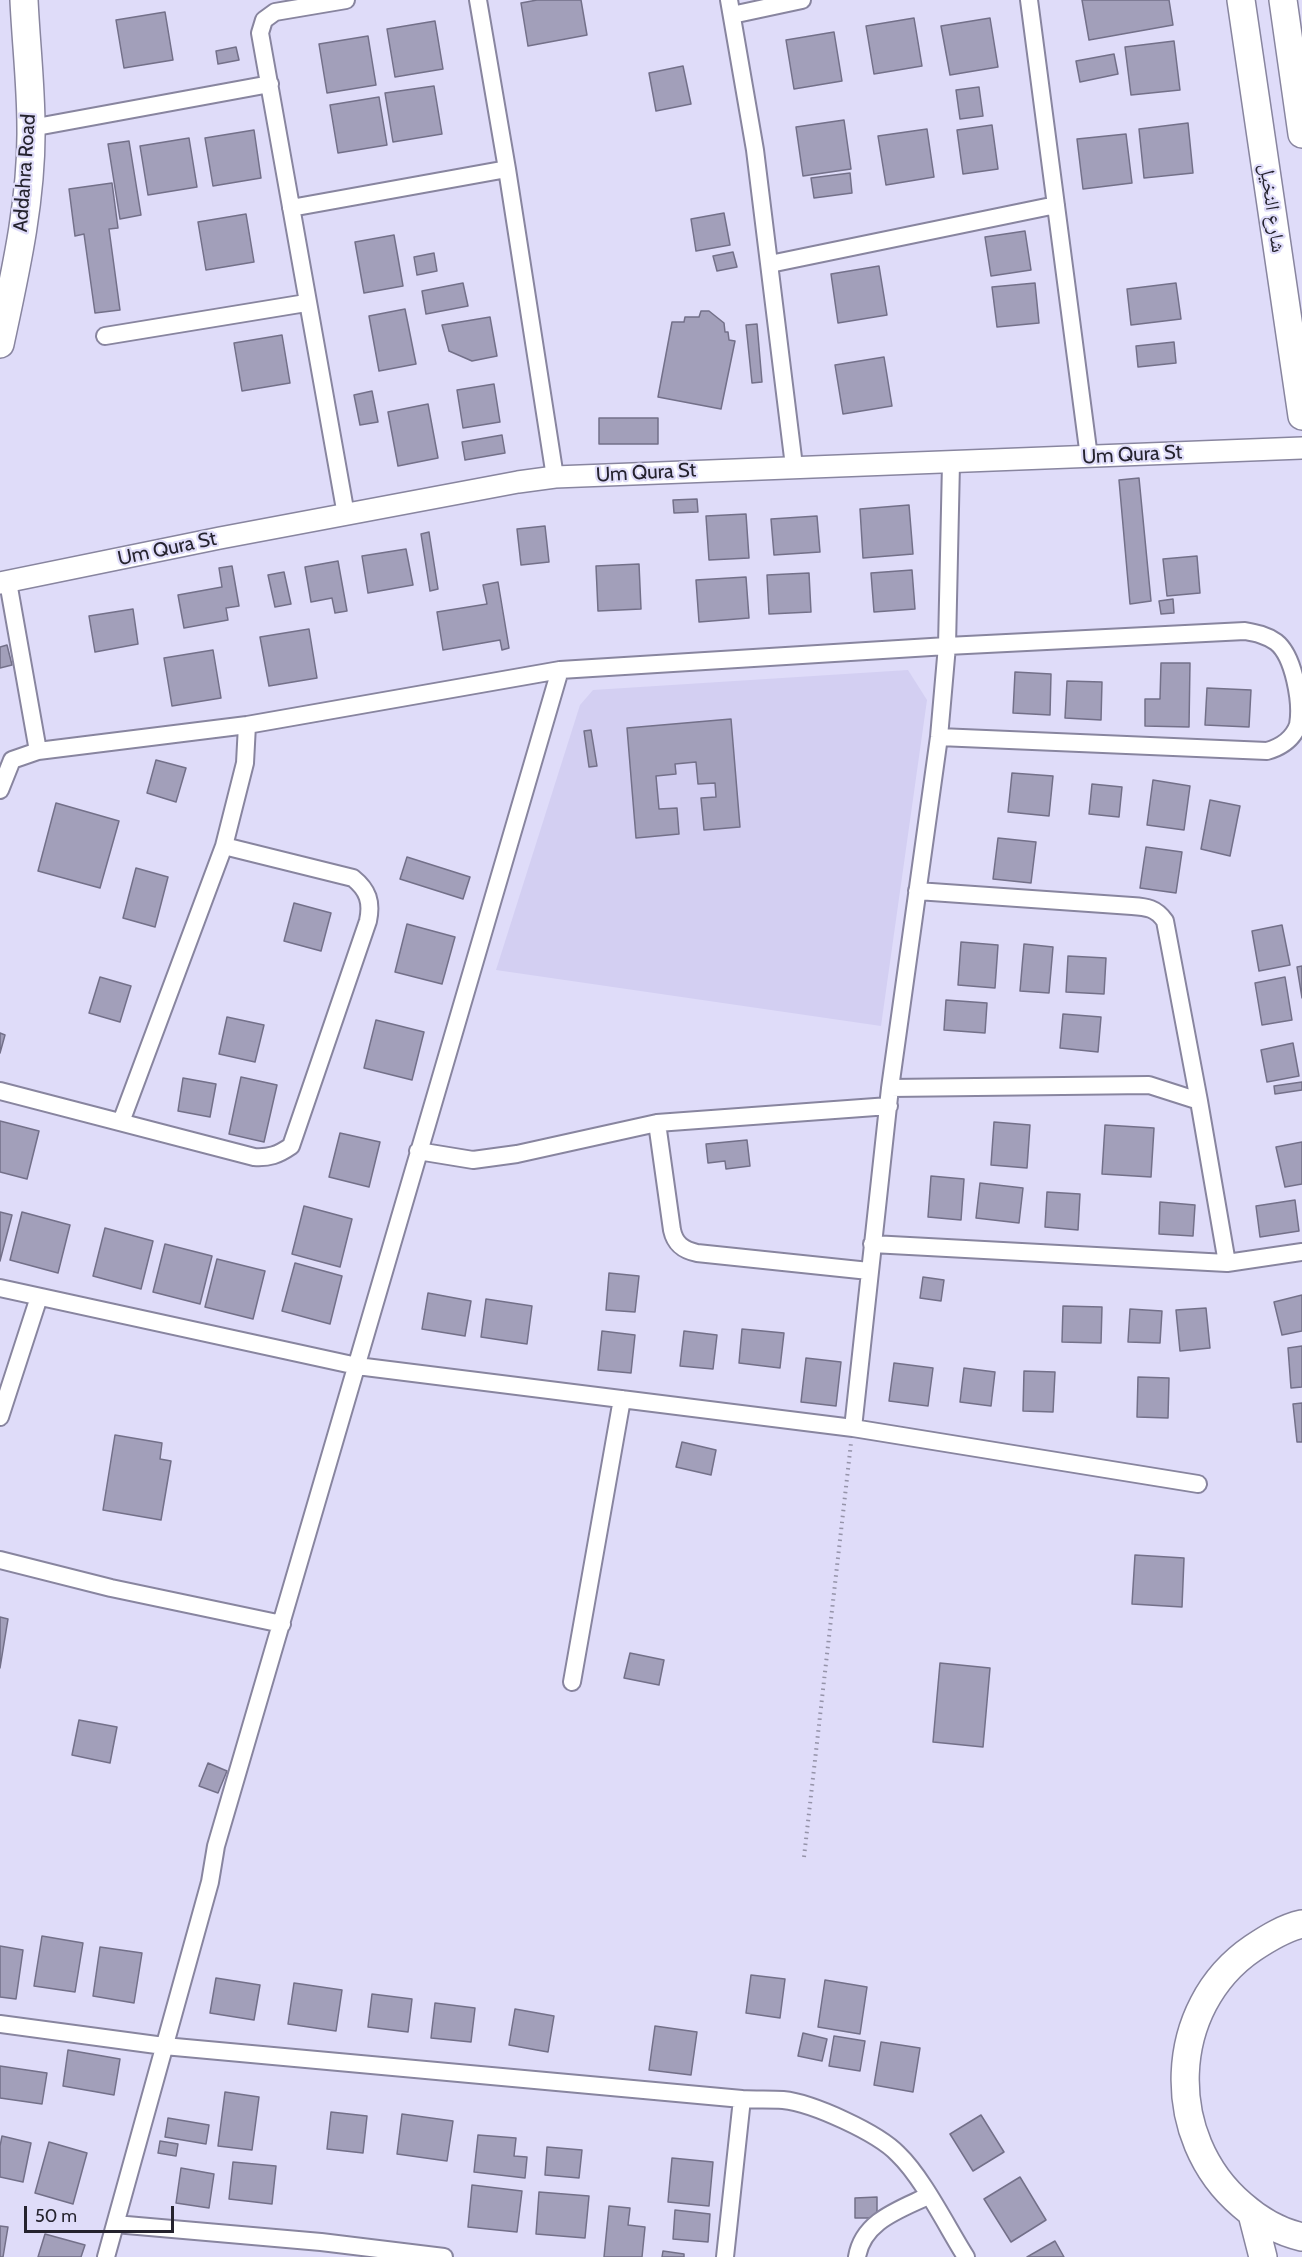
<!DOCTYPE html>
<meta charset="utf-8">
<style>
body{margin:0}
#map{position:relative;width:1302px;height:2257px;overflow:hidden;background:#dfdcf9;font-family:Cabin,sans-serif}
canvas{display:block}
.scale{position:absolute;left:24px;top:2206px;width:150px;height:27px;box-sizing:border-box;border:3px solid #25232e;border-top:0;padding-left:8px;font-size:18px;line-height:21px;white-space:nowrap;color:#25232e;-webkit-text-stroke:4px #dfdcf9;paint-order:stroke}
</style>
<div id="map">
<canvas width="1302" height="2257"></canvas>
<div class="scale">50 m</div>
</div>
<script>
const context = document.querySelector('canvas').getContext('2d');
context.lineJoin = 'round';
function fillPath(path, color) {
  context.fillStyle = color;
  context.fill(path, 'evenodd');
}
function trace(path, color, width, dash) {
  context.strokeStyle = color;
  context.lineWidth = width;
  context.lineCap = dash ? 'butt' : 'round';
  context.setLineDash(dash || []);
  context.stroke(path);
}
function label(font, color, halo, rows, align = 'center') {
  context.font = font + ' Cabin,"Noto Naskh Arabic",sans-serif';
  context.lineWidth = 4.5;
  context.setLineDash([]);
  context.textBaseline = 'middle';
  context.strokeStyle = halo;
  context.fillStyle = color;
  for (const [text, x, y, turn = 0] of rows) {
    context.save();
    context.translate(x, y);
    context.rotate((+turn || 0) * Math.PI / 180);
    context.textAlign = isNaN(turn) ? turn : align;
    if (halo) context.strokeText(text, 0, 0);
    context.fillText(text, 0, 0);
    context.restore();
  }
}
fillPath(new Path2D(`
 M 908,670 L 927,700 L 881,1026 L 496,970 L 580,705 L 593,690 Z`), '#d3cff2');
const building = new Path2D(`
 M 537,0 L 581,0 L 587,35 L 528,46 L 521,3 Z
 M 1082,0 L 1169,0 L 1173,25 L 1089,40 Z
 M 165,12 L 173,60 L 124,68 L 116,20 Z
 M 914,18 L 922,66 L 874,74 L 866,26 Z
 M 990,18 L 998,67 L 950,75 L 941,26 Z
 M 435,21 L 443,69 L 395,77 L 387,29 Z
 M 834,32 L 842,81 L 794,89 L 786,40 Z
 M 368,36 L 376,85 L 327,93 L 319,44 Z
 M 1174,41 L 1180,90 L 1131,95 L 1125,47 Z
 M 236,47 L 239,60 L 218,64 L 216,51 Z
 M 1114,54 L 1118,74 L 1080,82 L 1076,61 Z
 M 683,66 L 691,104 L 656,111 L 649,73 Z
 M 434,86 L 442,134 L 393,142 L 385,93 Z
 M 979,87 L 983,116 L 960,119 L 956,90 Z
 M 379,97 L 387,145 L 338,153 L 330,105 Z
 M 844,120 L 851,169 L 803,176 L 796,127 Z
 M 1188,123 L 1193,173 L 1144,178 L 1139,129 Z
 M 992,125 L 998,169 L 963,174 L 957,130 Z
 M 927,129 L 934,177 L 886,185 L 878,136 Z
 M 254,130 L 261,178 L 213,186 L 205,138 Z
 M 1126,134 L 1132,183 L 1083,189 L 1077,139 Z
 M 189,138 L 197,187 L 148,195 L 140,146 Z
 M 129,141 L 141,215 L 120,219 L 108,144 Z
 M 850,173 L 852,193 L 814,198 L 811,178 Z
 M 112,183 L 118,228 L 109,229 L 120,310 L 95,313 L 84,234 L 75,236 L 69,189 Z
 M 724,213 L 730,245 L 696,251 L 691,219 Z
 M 246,214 L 254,262 L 206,270 L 198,222 Z
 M 1025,231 L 1031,270 L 991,276 L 985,237 Z
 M 394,235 L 403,286 L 364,293 L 355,242 Z
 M 733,252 L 737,267 L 717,271 L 713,256 Z
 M 434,253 L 437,271 L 417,275 L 414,257 Z
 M 879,266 L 887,315 L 838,323 L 831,274 Z
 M 463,283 L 468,306 L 426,314 L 422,291 Z
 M 1035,283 L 1039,323 L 997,327 L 992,287 Z
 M 1176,283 L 1181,319 L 1131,325 L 1127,289 Z
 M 405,309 L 416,364 L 379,371 L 369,316 Z
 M 701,311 L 709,311 L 724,323 L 725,332 L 728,332 L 729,340 L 735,341 L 721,409 L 658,397 L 672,322 L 684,322 L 685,317 L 699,317 Z
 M 490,317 L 497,356 L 472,361 L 449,351 L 442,325 Z
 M 757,324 L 762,382 L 752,383 L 746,325 Z
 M 282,335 L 290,383 L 242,391 L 234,343 Z
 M 1174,342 L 1176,363 L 1138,367 L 1136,346 Z
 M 884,357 L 892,406 L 843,414 L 835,365 Z
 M 494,384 L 500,422 L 463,428 L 457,390 Z
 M 372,391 L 378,422 L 360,425 L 354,395 Z
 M 428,404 L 438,458 L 398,466 L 388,412 Z
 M 599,418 L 658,418 L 658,444 L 599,444 Z
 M 502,435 L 505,453 L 465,460 L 462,442 Z
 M 1139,478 L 1151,601 L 1130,604 L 1119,480 Z
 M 697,499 L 698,512 L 674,513 L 673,500 Z
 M 909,505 L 913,554 L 863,558 L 860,509 Z
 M 746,514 L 749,558 L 709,560 L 706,516 Z
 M 817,516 L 820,552 L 774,555 L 771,519 Z
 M 545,526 L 549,562 L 521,565 L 517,529 Z
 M 429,532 L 438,589 L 430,591 L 421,534 Z
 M 406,549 L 413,585 L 368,593 L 362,556 Z
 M 1197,556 L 1200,593 L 1167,596 L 1163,559 Z
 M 338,561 L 347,611 L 335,613 L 332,598 L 311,602 L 305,567 Z
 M 639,564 L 641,609 L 598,611 L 596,566 Z
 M 232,566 L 239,606 L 226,608 L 228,620 L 184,628 L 178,595 L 222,587 L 219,568 Z
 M 912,570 L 915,609 L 874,612 L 871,573 Z
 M 284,572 L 291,604 L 275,607 L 268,575 Z
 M 809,573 L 811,612 L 769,614 L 767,575 Z
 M 746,577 L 749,618 L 699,622 L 696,580 Z
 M 498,582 L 509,648 L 502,650 L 500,640 L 443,650 L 437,612 L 487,604 L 483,585 Z
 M 1173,599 L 1174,613 L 1161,614 L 1159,601 Z
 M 133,609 L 138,644 L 95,652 L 89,616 Z
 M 309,629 L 317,678 L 269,686 L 260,637 Z
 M 7,645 L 12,665 L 0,668 L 0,647 Z
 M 213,650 L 221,698 L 172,706 L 164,658 Z
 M 1161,663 L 1190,663 L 1189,727 L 1145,726 L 1145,699 L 1160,699 Z
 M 1015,672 L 1051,674 L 1050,715 L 1013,713 Z
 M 1067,681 L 1102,682 L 1101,720 L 1065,718 Z
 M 1207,688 L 1251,690 L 1249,727 L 1205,725 Z
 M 731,719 L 740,827 L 704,830 L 701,798 L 716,797 L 715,783 L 698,784 L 696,762 L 675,764 L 676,774 L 656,776 L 659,809 L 677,808 L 679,834 L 636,838 L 627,728 Z
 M 591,730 L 597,766 L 589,767 L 584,731 Z
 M 156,760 L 186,768 L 176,802 L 147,793 Z
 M 1012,773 L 1053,776 L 1049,816 L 1008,812 Z
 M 1153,780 L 1190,786 L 1184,830 L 1147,825 Z
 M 1092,784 L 1122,787 L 1119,817 L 1089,814 Z
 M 1210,800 L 1240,806 L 1230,856 L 1201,849 Z
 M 56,803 L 119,821 L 100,888 L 38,871 Z
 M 998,838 L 1036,842 L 1031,883 L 993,879 Z
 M 1146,847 L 1182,852 L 1176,893 L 1140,888 Z
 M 407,857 L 470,877 L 463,899 L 400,879 Z
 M 136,868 L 168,877 L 155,927 L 123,918 Z
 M 294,903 L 331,913 L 321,951 L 284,941 Z
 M 407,924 L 455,937 L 442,984 L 395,972 Z
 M 1282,925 L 1290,965 L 1259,971 L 1252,931 Z
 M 961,942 L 998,945 L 995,988 L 958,985 Z
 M 1024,944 L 1053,947 L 1049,993 L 1020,991 Z
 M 1068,956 L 1106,958 L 1104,994 L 1066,992 Z
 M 1302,966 L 1302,998 L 1297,967 Z
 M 100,977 L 131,986 L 120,1022 L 89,1013 Z
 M 1285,977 L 1292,1020 L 1262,1025 L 1255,983 Z
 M 946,1000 L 987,1003 L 985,1033 L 944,1030 Z
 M 1063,1014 L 1101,1017 L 1098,1052 L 1060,1048 Z
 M 227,1017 L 264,1025 L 255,1062 L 219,1054 Z
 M 376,1020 L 424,1032 L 412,1080 L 364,1068 Z
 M 0,1033 L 5,1035 L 0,1053 Z
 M 1293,1043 L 1299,1076 L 1267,1082 L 1261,1050 Z
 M 241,1077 L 277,1085 L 264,1142 L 229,1134 Z
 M 183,1078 L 216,1084 L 210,1117 L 178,1111 Z
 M 1302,1082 L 1302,1090 L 1275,1094 L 1274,1086 Z
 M 0,1121 L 39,1131 L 27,1179 L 0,1172 Z
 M 994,1122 L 1030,1125 L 1027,1168 L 991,1165 Z
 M 1105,1125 L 1154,1128 L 1151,1177 L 1102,1174 Z
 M 340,1133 L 380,1142 L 369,1187 L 329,1177 Z
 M 747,1140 L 750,1166 L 726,1169 L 725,1161 L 708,1163 L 706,1144 Z
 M 1302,1142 L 1302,1184 L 1285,1187 L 1276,1147 Z
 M 931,1176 L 964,1179 L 961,1220 L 928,1217 Z
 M 980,1183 L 1023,1188 L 1019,1223 L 976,1218 Z
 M 1047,1192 L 1080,1194 L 1078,1230 L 1045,1227 Z
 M 1295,1200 L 1299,1231 L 1260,1237 L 1256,1206 Z
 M 1160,1202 L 1195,1205 L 1193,1236 L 1159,1234 Z
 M 304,1206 L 352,1219 L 340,1267 L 292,1254 Z
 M 0,1212 L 12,1215 L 0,1261 Z
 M 22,1212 L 70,1225 L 58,1273 L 10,1260 Z
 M 105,1228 L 153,1241 L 141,1289 L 93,1276 Z
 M 165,1244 L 212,1256 L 200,1304 L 153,1292 Z
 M 217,1259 L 265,1271 L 253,1319 L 205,1307 Z
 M 295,1263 L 342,1276 L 330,1324 L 282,1311 Z
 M 609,1273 L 639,1276 L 635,1312 L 606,1310 Z
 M 923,1277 L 944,1280 L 941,1301 L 920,1298 Z
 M 428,1293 L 471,1301 L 465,1336 L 422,1329 Z
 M 1302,1295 L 1302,1331 L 1282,1335 L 1274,1302 Z
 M 486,1299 L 532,1306 L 527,1344 L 481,1337 Z
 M 1063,1306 L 1102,1307 L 1101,1343 L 1062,1342 Z
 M 1206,1308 L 1210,1348 L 1180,1351 L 1176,1310 Z
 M 1130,1309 L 1162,1311 L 1160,1343 L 1128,1342 Z
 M 742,1329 L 784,1333 L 780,1368 L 739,1363 Z
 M 602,1331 L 635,1335 L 631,1373 L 598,1370 Z
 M 684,1331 L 717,1335 L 713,1369 L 680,1366 Z
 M 1302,1346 L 1302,1387 L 1291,1388 L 1288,1348 Z
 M 806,1358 L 841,1362 L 836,1406 L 801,1402 Z
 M 894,1363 L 933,1368 L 928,1406 L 889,1401 Z
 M 964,1368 L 995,1372 L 991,1406 L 960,1402 Z
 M 1024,1371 L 1055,1372 L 1053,1412 L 1023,1411 Z
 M 1138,1377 L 1169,1378 L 1168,1418 L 1137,1417 Z
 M 1302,1403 L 1302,1442 L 1297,1442 L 1293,1404 Z
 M 115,1435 L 162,1443 L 160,1459 L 171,1461 L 161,1520 L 103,1510 Z
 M 682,1442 L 716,1450 L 711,1475 L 676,1467 Z
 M 1135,1555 L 1184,1558 L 1182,1607 L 1132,1604 Z
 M 0,1617 L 8,1619 L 0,1668 Z
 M 630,1653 L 664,1660 L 659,1685 L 624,1678 Z
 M 940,1663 L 990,1668 L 983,1747 L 933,1742 Z
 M 79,1720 L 117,1727 L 110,1763 L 72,1755 Z
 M 208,1763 L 227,1771 L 218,1793 L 199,1786 Z
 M 42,1936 L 83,1943 L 75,1992 L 34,1986 Z
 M 0,1946 L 23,1950 L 16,1999 L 0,1997 Z
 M 100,1947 L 142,1953 L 134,2003 L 93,1996 Z
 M 751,1975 L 785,1979 L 780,2018 L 746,2013 Z
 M 216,1978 L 260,1985 L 254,2020 L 210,2013 Z
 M 825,1980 L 867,1987 L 860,2034 L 818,2027 Z
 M 294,1983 L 342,1990 L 336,2031 L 288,2024 Z
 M 372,1994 L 412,1999 L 408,2032 L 368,2027 Z
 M 435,2003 L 475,2008 L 471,2042 L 431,2038 Z
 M 515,2009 L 554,2016 L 548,2052 L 509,2045 Z
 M 655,2026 L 697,2032 L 691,2075 L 649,2070 Z
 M 803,2033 L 827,2039 L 822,2061 L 798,2056 Z
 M 834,2036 L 865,2041 L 860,2071 L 829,2066 Z
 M 881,2042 L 920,2048 L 913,2092 L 874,2085 Z
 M 68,2050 L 120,2059 L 114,2095 L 63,2086 Z
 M 0,2066 L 47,2073 L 42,2104 L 0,2098 Z
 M 225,2092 L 259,2097 L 252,2150 L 218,2146 Z
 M 331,2112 L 367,2116 L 363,2153 L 327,2149 Z
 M 402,2114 L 453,2121 L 447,2161 L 397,2154 Z
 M 981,2115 L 1004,2152 L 973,2171 L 950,2134 Z
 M 168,2118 L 209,2125 L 206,2144 L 165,2137 Z
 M 478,2135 L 516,2138 L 514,2156 L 527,2157 L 525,2178 L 474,2172 Z
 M 2,2136 L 31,2143 L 23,2182 L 0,2177 L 0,2146 Z
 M 160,2141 L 178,2144 L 176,2156 L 158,2153 Z
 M 49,2142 L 87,2153 L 73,2204 L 35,2193 Z
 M 547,2147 L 582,2150 L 579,2178 L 545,2175 Z
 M 672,2158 L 713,2162 L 709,2206 L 668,2202 Z
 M 233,2162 L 276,2166 L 272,2204 L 229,2199 Z
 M 181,2168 L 214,2174 L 209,2208 L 176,2203 Z
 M 1020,2177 L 1046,2220 L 1011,2242 L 984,2199 Z
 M 472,2185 L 522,2191 L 517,2232 L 468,2227 Z
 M 539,2192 L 589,2196 L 585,2238 L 536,2234 Z
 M 877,2197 L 877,2218 L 855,2218 L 855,2198 Z
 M 609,2206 L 630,2208 L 628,2225 L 645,2227 L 642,2257 L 604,2257 Z
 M 675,2210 L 710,2214 L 708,2242 L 673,2239 Z
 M 0,2226 L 8,2227 L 3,2257 L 0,2257 Z
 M 45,2234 L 85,2245 L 81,2257 L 38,2257 Z
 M 1055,2241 L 1064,2257 L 1027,2257 Z
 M 663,2251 L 684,2254 L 684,2257 L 662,2257 Z`);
fillPath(building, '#a29fba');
trace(building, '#737089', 1.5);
const minor = new Path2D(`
 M 346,0 L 275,12 L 264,20 L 260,33 L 346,515
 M 478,0 L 507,169 L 555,477
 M 729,0 L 755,150 L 794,466
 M 1029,0 L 1089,457
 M 732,15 L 802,0
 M 31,128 L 270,84
 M 291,208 L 507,169
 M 770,264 L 1056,205
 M 105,336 L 306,303
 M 8,582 L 38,751
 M 0,790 L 12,760 L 38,751 L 247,725 L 560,670 L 947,646 L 1245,631 C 1256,633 1266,635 1276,642 C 1294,656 1302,703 1298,725 C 1293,739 1281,747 1267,751 L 939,737
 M 917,891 L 1132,906 C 1147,907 1156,908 1165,921 L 1199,1101
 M 890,1088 L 1149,1085 L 1199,1101 L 1227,1263
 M 0,1091 L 254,1157 C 269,1158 278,1155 291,1146 L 368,921 C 372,902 368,890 353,878 L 224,846
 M 121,1122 L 224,846 L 245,763 L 247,725
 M 657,1123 L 672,1230 C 675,1244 683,1250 697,1253 L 869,1271
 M 418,1151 L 473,1160 L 517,1154 L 657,1123 L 889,1106
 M 872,1244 L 1227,1263 L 1302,1252
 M 0,1288 L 357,1366 L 853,1428 L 1198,1484
 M 0,1417 L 39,1297
 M 853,1428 L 890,1088 L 939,737 L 947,646 L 951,463
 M 0,1560 L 111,1588 L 282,1624
 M 572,1682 L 622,1399
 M 0,2024 L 164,2046 L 742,2099 C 756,2100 770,2099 783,2100 C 813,2103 878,2133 898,2154 C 923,2178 947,2227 966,2257
 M 115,2224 L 321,2242 L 444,2257
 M 106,2257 L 210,1882 L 216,1846 L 560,670
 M 725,2257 L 742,2099
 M 857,2257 C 863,2221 899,2210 928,2196`);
const tertiary = new Path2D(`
 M 0,583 L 220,538 L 518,482 L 555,477 C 804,466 1053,459 1302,448`);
const primary = new Path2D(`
 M 1241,0 L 1302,416
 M 1283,0 L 1302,134
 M 0,344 C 15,274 32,200 31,128 C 31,85 26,43 24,0
 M 1302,1924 C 1284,1928 1268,1938 1253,1948 C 1166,2007 1163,2138 1242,2205 C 1259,2220 1280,2232 1302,2237
 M 1252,2214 L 1263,2257`);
trace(minor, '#88859f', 20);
trace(tertiary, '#88859f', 24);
trace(primary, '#88859f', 30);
trace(new Path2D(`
 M 804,1857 L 851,1443`), '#9593a9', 4, [1.5, 4.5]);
trace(minor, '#fff', 16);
trace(tertiary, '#fff', 21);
trace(primary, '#fff', 27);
label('20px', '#25232e', '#dfdcf9', [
 ["Addahra Road",25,173,-86],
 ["شارع النخيل",1272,208,82],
 ["Um Qura St",1132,455,-3],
 ["Um Qura St",646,473,-3],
 ["Um Qura St",167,549,-12]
]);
</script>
